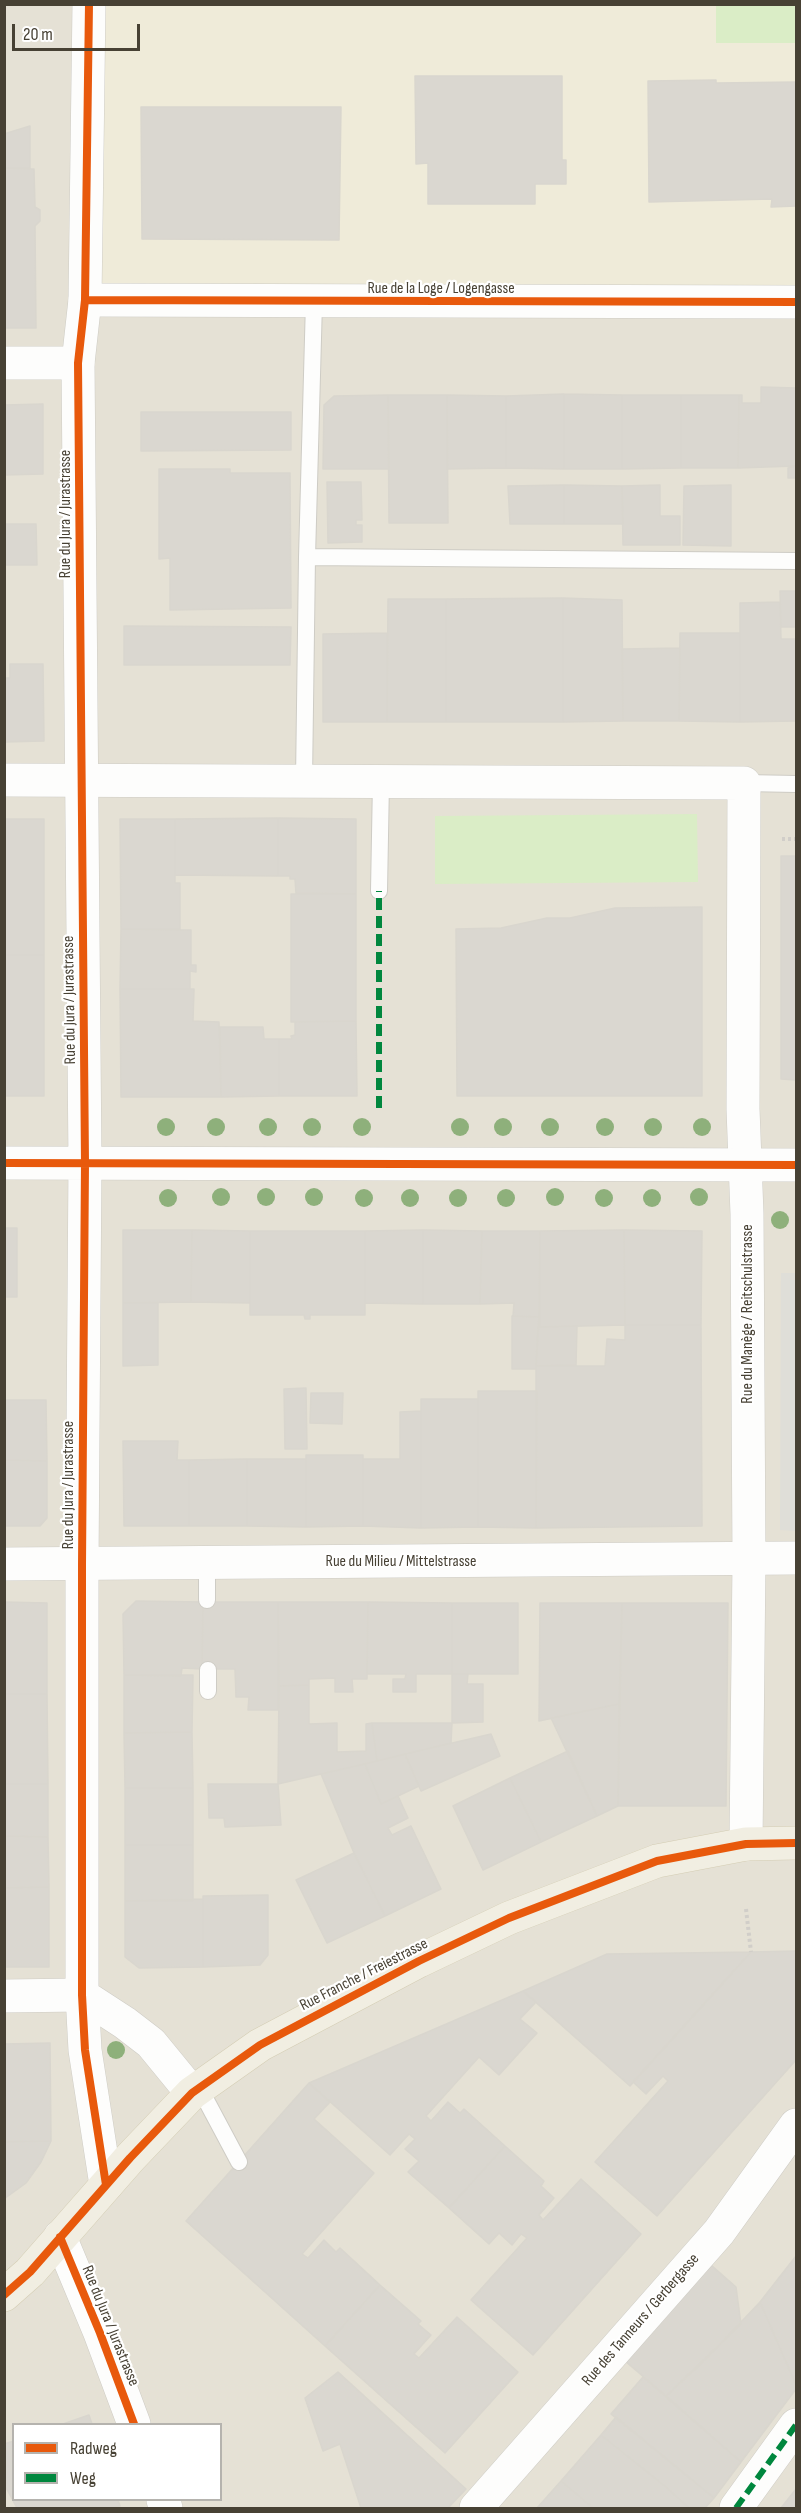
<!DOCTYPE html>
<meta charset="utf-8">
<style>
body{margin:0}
#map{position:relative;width:801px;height:2513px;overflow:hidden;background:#f0efe8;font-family:"Sofia Sans Condensed",sans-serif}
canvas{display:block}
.frame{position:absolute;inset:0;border:6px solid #474134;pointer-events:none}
.legend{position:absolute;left:12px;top:2423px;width:210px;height:78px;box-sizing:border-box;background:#fff;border:2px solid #b5b3ae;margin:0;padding:8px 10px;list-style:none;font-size:18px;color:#474134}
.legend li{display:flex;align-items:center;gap:12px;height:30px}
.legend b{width:30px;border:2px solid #b5b3ae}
.scale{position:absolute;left:12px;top:24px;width:128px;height:27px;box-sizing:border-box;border:3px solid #474134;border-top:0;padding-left:8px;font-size:18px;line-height:21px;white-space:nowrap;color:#474134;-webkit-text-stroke:4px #fff;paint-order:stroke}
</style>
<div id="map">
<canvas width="801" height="2513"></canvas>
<div class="frame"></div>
<ul class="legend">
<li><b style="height:8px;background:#e8590c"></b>Radweg</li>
<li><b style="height:8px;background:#00873e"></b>Weg</li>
</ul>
<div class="scale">20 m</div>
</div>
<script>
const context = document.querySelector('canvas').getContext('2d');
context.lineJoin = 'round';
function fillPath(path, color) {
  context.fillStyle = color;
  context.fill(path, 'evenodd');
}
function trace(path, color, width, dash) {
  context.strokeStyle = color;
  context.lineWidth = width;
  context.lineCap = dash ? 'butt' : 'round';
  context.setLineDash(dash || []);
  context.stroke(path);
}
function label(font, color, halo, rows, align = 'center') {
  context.font = font + ' "Sofia Sans Condensed",sans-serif';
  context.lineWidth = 4.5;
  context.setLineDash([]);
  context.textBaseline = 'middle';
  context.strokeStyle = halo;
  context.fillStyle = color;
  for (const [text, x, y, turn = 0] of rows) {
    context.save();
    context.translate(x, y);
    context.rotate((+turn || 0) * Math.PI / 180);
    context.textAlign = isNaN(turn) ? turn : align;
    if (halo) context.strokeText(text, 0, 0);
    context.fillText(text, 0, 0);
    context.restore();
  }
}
fillPath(new Path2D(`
 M 5,5 L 796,5 L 796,2508 L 5,2508 ZM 14,2424 L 220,2424 L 220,2500 L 14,2500 Z`), '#e5e1d5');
fillPath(new Path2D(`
 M 89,5 L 796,5 L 796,302 L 85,300 Z`), '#efebd9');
fillPath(new Path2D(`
 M 716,5 L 796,5 L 796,43 L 716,43 Z
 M 697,814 L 698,882 L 435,884 L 435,816 Z`), '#daedc6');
fillPath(new Path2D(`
 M 781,1273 L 796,1273 L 796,1531 L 780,1530 Z`), '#dfded8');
const building = new Path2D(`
 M 415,76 L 562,76 L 562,160 L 566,160 L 566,184 L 535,184 L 535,204 L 428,204 L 428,163 L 416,164 Z
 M 716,80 L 716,83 L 796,82 L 796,206 L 771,207 L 772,199 L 649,202 L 648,81 Z
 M 141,107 L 341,107 L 339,240 L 142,239 Z
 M 30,126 L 30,168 L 4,168 L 4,134 Z
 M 4,168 L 34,169 L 35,207 L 40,210 L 40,221 L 35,226 L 36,328 L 4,328 Z
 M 761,387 L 796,388 L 796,478 L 788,478 L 788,468 L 795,466 L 738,468 L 739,395 L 742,395 L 742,403 L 761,403 Z
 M 564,394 L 564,469 L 506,468 L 506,396 Z
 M 564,394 L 622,395 L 622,469 L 564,469 Z
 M 388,395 L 389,469 L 323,469 L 324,405 L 334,396 Z
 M 388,395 L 447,395 L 448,523 L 389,523 Z
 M 447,395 L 506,396 L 506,468 L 447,469 Z
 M 622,395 L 681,395 L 681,468 L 622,469 Z
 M 681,395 L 739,395 L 738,468 L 681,468 Z
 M 43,404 L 43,474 L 4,475 L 4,405 Z
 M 141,412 L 291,412 L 291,450 L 141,451 Z
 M 159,469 L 230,469 L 230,473 L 290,473 L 291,608 L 170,610 L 170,558 L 159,559 Z
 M 327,482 L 361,482 L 362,520 L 356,520 L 356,525 L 362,525 L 362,542 L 328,543 Z
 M 564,485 L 564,524 L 510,524 L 508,486 Z
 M 564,485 L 622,486 L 623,524 L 564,524 Z
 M 660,485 L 660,516 L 680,516 L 680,545 L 623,545 L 622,486 Z
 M 731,485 L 731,546 L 683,545 L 684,486 Z
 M 4,524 L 36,524 L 37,565 L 4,565 Z
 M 780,591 L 796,591 L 796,627 L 781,627 Z
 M 563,598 L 563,722 L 446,722 L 446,599 Z
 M 563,598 L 622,600 L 623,721 L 563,722 Z
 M 388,599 L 446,599 L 446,722 L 387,722 Z
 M 780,602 L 781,639 L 796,639 L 796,721 L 740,722 L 740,603 Z
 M 124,626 L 291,627 L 290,665 L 124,665 Z
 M 387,633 L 387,722 L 323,722 L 323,634 Z
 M 680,633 L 740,633 L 740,722 L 679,721 Z
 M 680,648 L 679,721 L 623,721 L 622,649 Z
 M 10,664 L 43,664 L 44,741 L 4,742 L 4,678 L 10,678 Z
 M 278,818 L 356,819 L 356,894 L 296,893 L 295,879 L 290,879 L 290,876 L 278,876 Z
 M 278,818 L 278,876 L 175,875 L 175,819 Z
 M 4,819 L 44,819 L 44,955 L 4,955 Z
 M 120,819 L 175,819 L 175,883 L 180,883 L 180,929 L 121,929 Z
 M 781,856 L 796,856 L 796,1080 L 781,1079 Z
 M 291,894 L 356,894 L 356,1021 L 291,1022 Z
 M 702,907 L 702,1096 L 457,1096 L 456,929 L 501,928 L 547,918 L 570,918 L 615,908 Z
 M 121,929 L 191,930 L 191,965 L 196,965 L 196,972 L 190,971 L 190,989 L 120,989 Z
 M 4,955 L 44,955 L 44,1096 L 4,1096 Z
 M 120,989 L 194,989 L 193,1021 L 219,1022 L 221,1097 L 121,1097 Z
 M 356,1021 L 357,1096 L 279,1096 L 279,1039 L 292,1039 L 291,1036 L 295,1035 L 295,1022 Z
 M 220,1027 L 263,1027 L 264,1039 L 279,1039 L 279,1096 L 221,1097 Z
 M 4,1228 L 17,1228 L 17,1297 L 4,1297 Z
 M 123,1230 L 192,1230 L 191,1302 L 123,1303 Z
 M 192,1230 L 250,1231 L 250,1303 L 191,1302 Z
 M 423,1230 L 482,1231 L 480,1304 L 423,1304 Z
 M 423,1230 L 423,1304 L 365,1303 L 365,1231 Z
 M 624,1230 L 702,1231 L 701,1325 L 625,1325 Z
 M 624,1230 L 625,1325 L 540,1327 L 540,1231 Z
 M 250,1231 L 365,1231 L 365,1315 L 310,1315 L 310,1319 L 305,1319 L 304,1315 L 250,1315 Z
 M 482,1231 L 540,1231 L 539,1317 L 513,1316 L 514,1303 L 480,1304 Z
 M 123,1303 L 158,1303 L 158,1365 L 123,1366 Z
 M 512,1316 L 539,1317 L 536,1369 L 512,1369 Z
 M 625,1325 L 701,1325 L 702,1526 L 536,1528 L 536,1366 L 605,1366 L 607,1339 L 625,1340 Z
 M 577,1326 L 576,1365 L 536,1366 L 538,1327 Z
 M 306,1388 L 307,1449 L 285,1449 L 284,1389 Z
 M 478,1391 L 537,1391 L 536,1528 L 478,1527 Z
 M 311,1393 L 343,1393 L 342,1424 L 310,1423 Z
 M 421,1399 L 478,1399 L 478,1527 L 421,1528 Z
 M 4,1400 L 46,1400 L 47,1461 L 4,1460 Z
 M 421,1411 L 421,1528 L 363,1526 L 363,1459 L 400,1459 L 400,1412 Z
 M 123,1441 L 178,1441 L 177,1460 L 189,1460 L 189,1526 L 124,1526 Z
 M 306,1455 L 363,1455 L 363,1526 L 306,1527 Z
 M 247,1459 L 247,1526 L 189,1526 L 189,1460 Z
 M 247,1459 L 306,1459 L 306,1527 L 247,1526 Z
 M 4,1460 L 47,1461 L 47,1518 L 40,1526 L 4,1526 Z
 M 136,1601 L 203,1602 L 202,1669 L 182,1668 L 181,1676 L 124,1675 L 123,1614 Z
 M 4,1602 L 47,1603 L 47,1694 L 4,1694 Z
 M 203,1602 L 278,1602 L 278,1710 L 248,1710 L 249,1697 L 236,1697 L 235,1669 L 202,1669 Z
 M 278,1602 L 368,1602 L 367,1679 L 352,1679 L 353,1692 L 335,1692 L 335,1678 L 309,1679 L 309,1685 L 279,1686 Z
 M 368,1602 L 452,1603 L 452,1674 L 416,1674 L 416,1692 L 393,1692 L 393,1679 L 405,1679 L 406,1674 L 367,1674 Z
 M 452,1603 L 518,1603 L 518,1674 L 452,1674 Z
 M 540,1603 L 622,1603 L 619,1704 L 539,1721 Z
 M 622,1603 L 728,1603 L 726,1806 L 618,1806 Z
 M 452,1674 L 468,1674 L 467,1684 L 483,1684 L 483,1722 L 452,1723 Z
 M 124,1675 L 193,1675 L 192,1732 L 124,1733 Z
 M 309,1685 L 309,1724 L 337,1723 L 337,1752 L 366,1751 L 366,1724 L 372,1723 L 377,1761 L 278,1784 L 279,1686 Z
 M 4,1694 L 47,1694 L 48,1784 L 4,1784 Z
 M 619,1704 L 618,1806 L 597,1816 L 551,1718 Z
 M 372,1723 L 452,1723 L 451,1743 L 377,1761 Z
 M 192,1732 L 193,1788 L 125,1788 L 124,1733 Z
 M 491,1734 L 500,1756 L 421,1791 L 405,1754 Z
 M 568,1751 L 597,1816 L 541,1842 L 510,1778 Z
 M 405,1754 L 419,1786 L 381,1804 L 365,1764 Z
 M 365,1764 L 381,1804 L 398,1796 L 408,1818 L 388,1828 L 392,1835 L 411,1826 L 441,1889 L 385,1916 L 354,1853 L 321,1774 Z
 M 510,1778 L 541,1842 L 483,1870 L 453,1806 Z
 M 4,1784 L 48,1784 L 48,1837 L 4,1836 Z
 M 208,1784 L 278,1784 L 281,1825 L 225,1827 L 224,1818 L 209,1818 Z
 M 125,1788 L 193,1788 L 193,1845 L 125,1845 Z
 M 4,1836 L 48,1837 L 49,1887 L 4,1888 Z
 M 125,1845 L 193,1845 L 193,1901 L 125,1901 Z
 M 354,1853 L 385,1916 L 327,1943 L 296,1880 Z
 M 49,1887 L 49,1967 L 4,1967 L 4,1888 Z
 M 268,1895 L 268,1955 L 260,1965 L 203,1967 L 203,1896 Z
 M 203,1899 L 203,1967 L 139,1968 L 125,1957 L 125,1901 Z
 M 796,1951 L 796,2060 L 657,2216 L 595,2162 L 668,2081 L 663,2076 L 646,2094 L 633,2082 L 751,1952 Z
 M 751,1952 L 630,2086 L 523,1991 L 607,1954 Z
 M 523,1991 L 536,2002 L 520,2019 L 537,2033 L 499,2075 L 479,2057 L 426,2116 L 431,2121 L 448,2102 L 460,2113 L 464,2109 L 505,2146 L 449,2208 L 408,2172 L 419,2161 L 405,2149 L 415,2139 L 409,2134 L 390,2155 L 309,2083 Z
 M 50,2043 L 51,2141 L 4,2142 L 4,2044 Z
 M 309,2083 L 330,2102 L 314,2119 L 374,2173 L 302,2254 L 308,2258 L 324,2240 L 336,2252 L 340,2248 L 380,2285 L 325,2346 L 186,2221 Z
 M 51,2141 L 41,2162 L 26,2183 L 4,2199 L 4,2142 Z
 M 505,2146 L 544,2181 L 541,2186 L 554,2198 L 539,2215 L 543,2220 L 581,2179 L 641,2234 L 533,2355 L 471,2300 L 527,2238 L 521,2234 L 512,2245 L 499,2233 L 489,2244 L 449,2208 Z
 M 796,2256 L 796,2385 L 760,2302 Z
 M 711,2265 L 736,2287 L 741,2324 L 666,2396 L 625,2361 Z
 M 380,2285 L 421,2321 L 418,2324 L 431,2335 L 414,2354 L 419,2358 L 457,2317 L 518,2372 L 445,2453 L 325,2346 Z
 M 760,2302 L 796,2385 L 796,2389 L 741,2462 L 666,2396 L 707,2358 Z
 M 338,2372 L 466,2489 L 448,2508 L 361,2508 L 340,2444 L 323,2451 L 305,2398 Z
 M 643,2377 L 741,2462 L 714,2498 L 611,2414 Z
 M 89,2415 L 92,2424 L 63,2424 Z
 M 616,2417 L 714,2498 L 705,2508 L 689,2508 L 666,2487 L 601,2435 Z
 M 601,2435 L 666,2487 L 689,2508 L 593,2508 L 561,2481 Z
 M 14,2441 L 14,2500 L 118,2500 L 120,2506 L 112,2508 L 17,2508 L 4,2484 L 4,2444 Z
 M 561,2481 L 593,2508 L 537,2508 Z
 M 796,2489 L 796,2508 L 781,2508 Z`);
fillPath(building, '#dad7d0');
trace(building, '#d9d6ce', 1.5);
const service = new Path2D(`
 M 307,557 L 796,561
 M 304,780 L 307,557 L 314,302
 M 744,783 L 796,784
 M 379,891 L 381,781
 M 207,1563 L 207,1600
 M 208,1670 L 208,1691
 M 199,2087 L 239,2162`);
const minor = new Path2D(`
 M 85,300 L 796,302
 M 4,363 L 78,363
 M 4,780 L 744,783 L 743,1109 L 747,1214 L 749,1560 L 746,1844
 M 4,1564 L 796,1558
 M 4,1996 L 82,1995
 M 60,2237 L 100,2333 L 134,2424
 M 163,2500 L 166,2508
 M 476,2508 L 719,2232 L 796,2125
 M 736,2508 L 796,2425`);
const tertiary = new Path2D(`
 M 89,4 L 85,300 L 78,363 L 85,1163 L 82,1565 L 82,1995 L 85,2050 L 106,2185
 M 4,1163 L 796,1165
 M 82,1995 L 125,2023 L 151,2043 L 192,2093`);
const primary = new Path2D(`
 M 4,2295 L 30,2272 L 130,2158 L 192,2093 L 260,2045 L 419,1961 L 509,1918 L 657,1861 L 746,1844 L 796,1843`);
trace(service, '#ceccc5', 18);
trace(minor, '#ceccc5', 34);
trace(tertiary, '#ceccc5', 34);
trace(primary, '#d4cdb4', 34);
trace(new Path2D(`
 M 782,839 L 796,839
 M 746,1909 L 751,1952`), '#d1cec9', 4, [3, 3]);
trace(service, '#fdfdfc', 16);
trace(minor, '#fdfdfc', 33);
trace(tertiary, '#fdfdfc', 33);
trace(primary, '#f1eee2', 33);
trace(new Path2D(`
 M 379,1108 L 379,891
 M 736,2508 L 796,2425`), '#00873e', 6, [12, 6]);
trace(new Path2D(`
 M 89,4 L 85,300 L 78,363 L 85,1163 L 82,1565 L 82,1995 L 85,2050 L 106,2185
 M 85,300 L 796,302
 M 4,1163 L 796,1165
 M 60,2237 L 100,2333 L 134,2424
 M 4,2295 L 30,2272 L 130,2158 L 192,2093 L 260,2045 L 419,1961 L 509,1918 L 657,1861 L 746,1844 L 796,1843`), '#e8590c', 8);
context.fillStyle = '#8eb07b';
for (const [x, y] of [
 [166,1127],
 [216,1127],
 [268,1127],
 [312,1127],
 [362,1127],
 [460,1127],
 [503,1127],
 [550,1127],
 [605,1127],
 [653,1127],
 [702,1127],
 [221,1197],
 [266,1197],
 [314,1197],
 [555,1197],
 [699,1197],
 [168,1198],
 [364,1198],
 [410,1198],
 [458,1198],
 [506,1198],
 [604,1198],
 [652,1198],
 [780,1220],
 [116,2050]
]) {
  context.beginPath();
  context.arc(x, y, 9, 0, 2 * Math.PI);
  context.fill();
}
label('16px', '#474134', '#fff', [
 ["Rue de la Loge / Logengasse",441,289],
 ["Rue du Jura / Jurastrasse",66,514,-90],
 ["Rue du Jura / Jurastrasse",70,1000,-91],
 ["Rue du Manège / Reitschulstrasse",748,1314,-90],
 ["Rue du Jura / Jurastrasse",69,1485,-90],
 ["Rue du Milieu / Mittelstrasse",401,1562],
 ["Rue Franche / Freiestrasse",364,1975,-27],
 ["Rue des Tanneurs / Gerbergasse",641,2320,-49],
 ["Rue du Jura / Jurastrasse",110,2326,68]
]);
</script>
